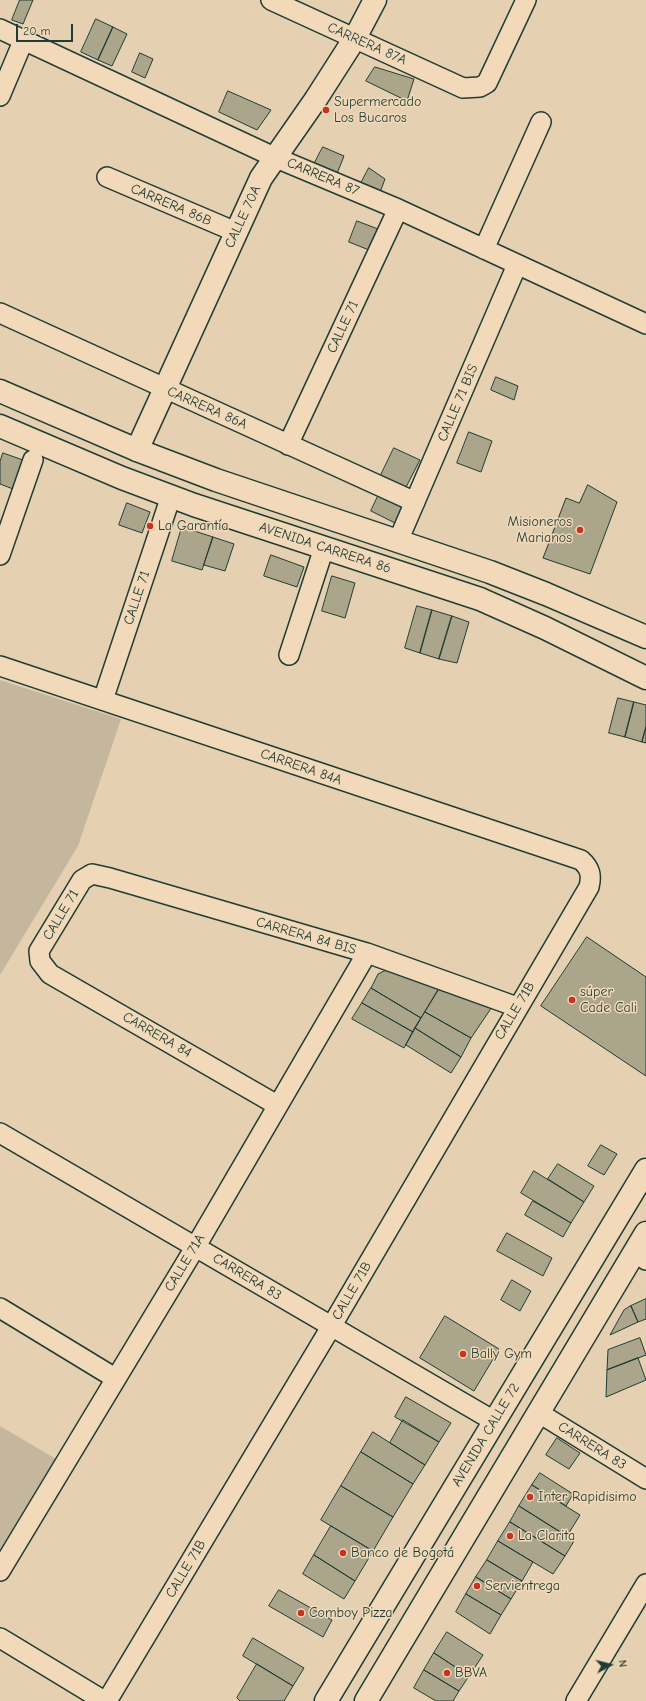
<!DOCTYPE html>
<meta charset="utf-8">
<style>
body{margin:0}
#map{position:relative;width:646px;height:1701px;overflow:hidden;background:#e5d0b2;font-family:"Comic Neue",sans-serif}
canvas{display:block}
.north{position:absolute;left:590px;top:1645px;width:40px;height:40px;-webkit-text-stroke:3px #f2d9ba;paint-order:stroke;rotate:83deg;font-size:11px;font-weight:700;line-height:16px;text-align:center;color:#1f3d34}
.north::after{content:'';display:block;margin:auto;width:14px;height:18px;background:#1f3d34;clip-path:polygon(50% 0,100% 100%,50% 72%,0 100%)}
.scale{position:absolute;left:16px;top:24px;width:57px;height:18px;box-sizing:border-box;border:2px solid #1f3d34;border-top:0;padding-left:5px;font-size:12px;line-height:14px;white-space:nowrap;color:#1f3d34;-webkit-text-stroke:3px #f2d9ba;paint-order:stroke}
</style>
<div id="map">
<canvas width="646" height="1701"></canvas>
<div class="north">N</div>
<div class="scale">20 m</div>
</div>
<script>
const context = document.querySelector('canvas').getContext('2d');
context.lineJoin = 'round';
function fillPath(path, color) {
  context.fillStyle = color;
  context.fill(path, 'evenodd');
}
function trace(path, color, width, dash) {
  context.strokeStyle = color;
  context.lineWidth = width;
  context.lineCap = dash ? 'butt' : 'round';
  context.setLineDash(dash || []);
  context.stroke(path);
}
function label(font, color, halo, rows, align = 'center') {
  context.font = font + ' "Comic Neue",sans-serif';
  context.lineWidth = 3;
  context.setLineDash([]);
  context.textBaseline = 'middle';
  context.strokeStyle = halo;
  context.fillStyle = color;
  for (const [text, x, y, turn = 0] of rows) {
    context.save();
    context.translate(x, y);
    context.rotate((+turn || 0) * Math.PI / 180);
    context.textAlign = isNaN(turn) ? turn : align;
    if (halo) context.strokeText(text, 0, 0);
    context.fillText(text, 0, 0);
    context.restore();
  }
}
fillPath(new Path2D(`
 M 0,680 L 121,719 L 78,846 L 0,975 Z
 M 0,1426 L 56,1459 L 0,1555 Z`), '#c4b79d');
const building = new Path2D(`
 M 20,0 L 33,0 L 23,24 L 12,20 Z
 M 96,19 L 113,27 L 98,60 L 81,52 Z
 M 113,27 L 127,34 L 112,66 L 98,60 Z
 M 140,53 L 153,59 L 145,78 L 132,72 Z
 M 375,67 L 414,79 L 407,101 L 366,81 Z
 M 228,91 L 271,110 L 257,130 L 219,112 Z
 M 323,147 L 344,156 L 336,176 L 312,168 Z
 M 369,168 L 385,179 L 379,195 L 360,185 Z
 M 357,221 L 378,229 L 369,250 L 349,242 Z
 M 496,377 L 518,386 L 514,400 L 491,390 Z
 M 469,432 L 492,441 L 481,472 L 457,463 Z
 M 394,448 L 420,460 L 405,489 L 380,477 Z
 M 3,453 L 23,460 L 13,489 L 0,484 L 0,462 Z
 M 588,485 L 617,502 L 590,574 L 543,558 L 566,498 L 579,503 Z
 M 381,490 L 405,502 L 395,523 L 371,511 Z
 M 127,503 L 150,512 L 142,533 L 119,525 Z
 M 182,527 L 213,537 L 202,570 L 172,561 Z
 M 213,537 L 234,544 L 225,571 L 204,565 Z
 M 271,555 L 304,567 L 297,587 L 264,576 Z
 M 332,576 L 355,583 L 345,618 L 322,611 Z
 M 417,606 L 432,610 L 420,653 L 405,648 Z
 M 432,610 L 452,616 L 439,659 L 420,653 Z
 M 452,616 L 469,622 L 457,663 L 439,659 Z
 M 618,698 L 634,702 L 625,737 L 609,733 Z
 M 634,702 L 646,705 L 646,727 L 642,742 L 625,737 Z
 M 646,727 L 646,743 L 642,742 Z
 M 587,937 L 646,977 L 646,1076 L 541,1006 Z
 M 394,969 L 440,987 L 421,1018 L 371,988 L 378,974 L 386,970 Z
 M 440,987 L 494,1004 L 471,1038 L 425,1012 Z
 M 371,988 L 421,1018 L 413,1032 L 362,1003 Z
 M 362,1003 L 413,1032 L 404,1048 L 352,1019 Z
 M 425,1012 L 471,1038 L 461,1057 L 415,1028 Z
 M 415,1028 L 461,1057 L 451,1073 L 406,1045 Z
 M 601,1145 L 617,1154 L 604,1175 L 588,1166 Z
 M 558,1164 L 594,1186 L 584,1202 L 548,1179 Z
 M 534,1171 L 584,1202 L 571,1223 L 521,1193 Z
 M 533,1201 L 571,1223 L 563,1237 L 525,1215 Z
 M 507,1233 L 552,1258 L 543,1276 L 497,1251 Z
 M 512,1280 L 531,1291 L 520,1311 L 501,1300 Z
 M 646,1299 L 646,1319 L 638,1322 L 631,1306 Z
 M 631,1306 L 638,1322 L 610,1335 L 624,1310 Z
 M 445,1316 L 499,1349 L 474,1391 L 420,1358 Z
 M 640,1338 L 646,1355 L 607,1370 L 608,1350 Z
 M 638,1358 L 646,1380 L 606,1397 L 607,1370 Z
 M 406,1397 L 451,1423 L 439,1442 L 395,1417 Z
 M 403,1420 L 439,1442 L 425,1465 L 390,1443 Z
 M 373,1432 L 425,1465 L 413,1484 L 361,1452 Z
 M 557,1438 L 580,1453 L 569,1469 L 546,1455 Z
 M 361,1452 L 413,1484 L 393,1517 L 341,1486 Z
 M 540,1473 L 573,1494 L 566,1506 L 532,1485 Z
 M 532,1485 L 580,1515 L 567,1536 L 519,1506 Z
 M 341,1486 L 393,1517 L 373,1551 L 321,1520 Z
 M 519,1506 L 574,1541 L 565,1556 L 510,1522 Z
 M 510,1522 L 565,1556 L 553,1574 L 498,1541 Z
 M 331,1526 L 373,1551 L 355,1581 L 314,1555 Z
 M 498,1541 L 533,1562 L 522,1581 L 487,1560 Z
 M 314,1555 L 355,1581 L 344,1599 L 303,1574 Z
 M 487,1560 L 522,1581 L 511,1599 L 476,1577 Z
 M 476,1577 L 511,1599 L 501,1615 L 466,1594 Z
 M 279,1590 L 332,1620 L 323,1637 L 269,1606 Z
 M 466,1594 L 501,1615 L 490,1634 L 456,1612 Z
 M 447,1632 L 483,1655 L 469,1676 L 434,1653 Z
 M 253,1638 L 304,1668 L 293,1686 L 243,1656 Z
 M 434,1653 L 469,1676 L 459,1691 L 424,1670 Z
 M 257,1664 L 293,1686 L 284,1701 L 240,1701 L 237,1698 Z
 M 424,1670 L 459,1691 L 453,1701 L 436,1701 L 414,1688 Z`);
fillPath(building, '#aba58c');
trace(building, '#1f3d34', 1);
const street = new Path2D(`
 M 271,0 L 463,88 L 480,87 L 487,83 L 526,0
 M 0,29 L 274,157 L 398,209 L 646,324
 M 0,96 L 24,39
 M 107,177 L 236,232
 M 484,249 L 541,122
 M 0,313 L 415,502
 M 288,445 L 398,209
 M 398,541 L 517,265
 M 0,555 L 33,460
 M 289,655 L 324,548
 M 0,666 L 581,860 C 590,868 592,875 589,887 L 331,1327 L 107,1701
 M 103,700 L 171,496
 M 277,1105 L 50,974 L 40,961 L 39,951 L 82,880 L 92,874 L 110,878 L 367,953 L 517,1007
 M 0,1133 L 494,1421
 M 636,1250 L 646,1260
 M 0,1308 L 115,1378
 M 539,1413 L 646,1479
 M 0,1571 L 196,1246 L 367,953
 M 0,1638 L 104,1701
 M 576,1701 L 646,1584`);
const secondary = new Path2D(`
 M 137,450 L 261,178 L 316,99 L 355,38 L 375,0
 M 326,1701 L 646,1170
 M 366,1701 L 646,1233`);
const primary = new Path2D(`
 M 0,391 L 137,450 L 216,480 L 490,572 L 546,594 L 646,637
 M 0,426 L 122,478 L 194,505 L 480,599 L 545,628 L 646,678`);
trace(street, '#1f3d34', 22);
trace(secondary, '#1f3d34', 25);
trace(primary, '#1f3d34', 25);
trace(street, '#f2d9ba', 19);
trace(secondary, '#f2d9ba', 22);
trace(primary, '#f2d9ba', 22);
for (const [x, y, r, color] of [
 [326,110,4,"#c8321e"],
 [150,526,4,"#c8321e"],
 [580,530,4,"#c8321e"],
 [572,1000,4,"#c8321e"],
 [463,1354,4,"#c8321e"],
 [530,1497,4,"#c8321e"],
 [510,1536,4,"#c8321e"],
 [343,1553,4,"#c8321e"],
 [477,1586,4,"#c8321e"],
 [301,1613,4,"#c8321e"],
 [447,1673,4,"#c8321e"]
]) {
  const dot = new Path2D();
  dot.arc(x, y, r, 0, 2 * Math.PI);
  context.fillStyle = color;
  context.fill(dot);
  trace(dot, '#f2d9ba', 1.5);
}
label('14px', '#1f3d34', '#f2d9ba', [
 ["CARRERA 87A",367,44,24],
 ["CARRERA 87",323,177,23],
 ["CARRERA 86B",171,205,23],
 ["CALLE 70A",243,217,-65],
 ["CALLE 71",343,327,-65],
 ["CALLE 71 BIS",458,403,-67],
 ["CARRERA 86A",207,408,24],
 ["AVENIDA CARRERA 86",325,548,18],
 ["CALLE 71",137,598,-72],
 ["CARRERA 84A",301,767,19],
 ["CALLE 71",61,915,-59],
 ["CARRERA 84 BIS",306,936,16],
 ["CALLE 71B",515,1011,-59],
 ["CARRERA 84",157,1035,30],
 ["CALLE 71A",185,1263,-59],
 ["CARRERA 83",247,1277,31],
 ["CALLE 71B",352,1291,-60],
 ["AVENIDA CALLE 72",486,1435,-59],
 ["CARRERA 83",592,1446,32],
 ["CALLE 71B",186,1569,-59]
]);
label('14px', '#1f3d34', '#f2d9ba', [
 ["Supermercado",334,102],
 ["Los Bucaros",334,118],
 ["Misioneros",572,522,"right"],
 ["Marianos",572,538,"right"],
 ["La Garantía",158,526],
 ["súper",580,992],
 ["Cade Cali",580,1008],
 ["Bally Gym",471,1354],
 ["Inter Rapidisimo",538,1497],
 ["La Clarita",518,1536],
 ["Banco de Bogotá",351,1553],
 ["Servientrega",485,1586],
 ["Comboy Pizza",309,1613],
 ["BBVA",455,1673]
], 'left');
</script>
